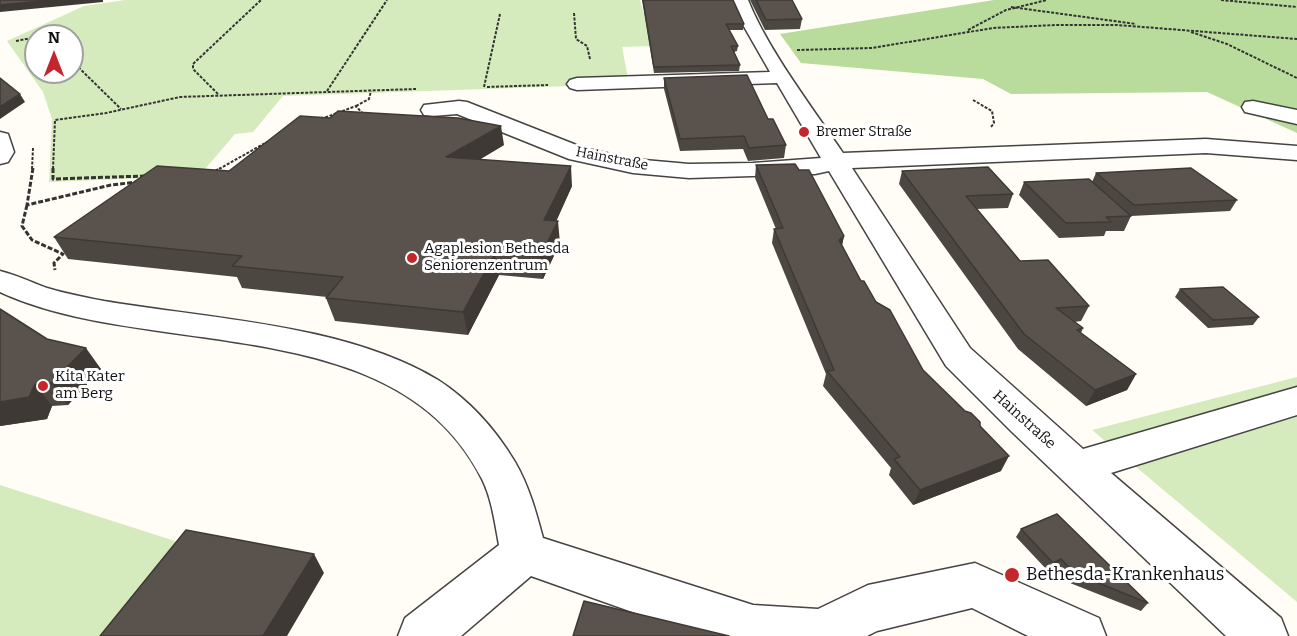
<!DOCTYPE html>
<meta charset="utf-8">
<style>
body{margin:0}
#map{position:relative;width:1297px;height:636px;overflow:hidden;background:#fffdf5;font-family:Bitter,serif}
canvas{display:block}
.north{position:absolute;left:24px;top:24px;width:60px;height:60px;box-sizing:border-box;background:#fff;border:2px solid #a0a0a0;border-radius:50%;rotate:0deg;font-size:16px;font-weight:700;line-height:24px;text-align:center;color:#111}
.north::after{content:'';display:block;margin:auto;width:21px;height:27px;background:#c4262e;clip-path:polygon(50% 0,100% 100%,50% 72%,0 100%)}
</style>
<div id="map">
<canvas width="1297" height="636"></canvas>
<div class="north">N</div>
</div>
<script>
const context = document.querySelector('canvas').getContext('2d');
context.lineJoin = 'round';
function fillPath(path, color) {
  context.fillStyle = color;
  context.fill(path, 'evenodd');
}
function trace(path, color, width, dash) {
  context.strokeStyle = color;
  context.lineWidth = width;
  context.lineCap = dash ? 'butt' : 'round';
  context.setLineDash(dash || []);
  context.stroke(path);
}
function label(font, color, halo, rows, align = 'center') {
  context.font = font + ' Bitter,serif';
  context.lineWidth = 6;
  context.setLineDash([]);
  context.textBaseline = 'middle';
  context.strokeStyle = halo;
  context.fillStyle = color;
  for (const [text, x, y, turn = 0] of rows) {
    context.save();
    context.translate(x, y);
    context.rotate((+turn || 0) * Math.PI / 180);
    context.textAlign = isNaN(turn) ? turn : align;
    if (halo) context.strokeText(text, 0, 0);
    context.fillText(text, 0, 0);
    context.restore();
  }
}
fillPath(new Path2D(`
 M 125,0 L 640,0 L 653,46 L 622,47 L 629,84 L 283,96 L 253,132 L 235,134 L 199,176 L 49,182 L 52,119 L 43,92 L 7,41 L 84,6 ZM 36,36 L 72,36 L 72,72 L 36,72 Z
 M 1297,377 L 1297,602 L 1092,430 Z
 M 0,485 L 200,549 L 132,636 L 0,636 Z`), '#d5ebbd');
fillPath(new Path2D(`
 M 994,0 L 1297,0 L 1297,133 L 1207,92 L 1011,94 L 983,79 L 801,63 L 780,34 Z`), '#b9dc9c');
const minor = new Path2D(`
 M 732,0 L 748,0 C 768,50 812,107 843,153 L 1206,139 L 1297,146 L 1297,160 L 1206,153 L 852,168 L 970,348 L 1083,449 L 1297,387 L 1297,415 L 1111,473 L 1281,618 L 1288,636 L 1226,636 L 1011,431 L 946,366 L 829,171 L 815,174 L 689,178 L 633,173 L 569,159 L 457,114 L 432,116 L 424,115 L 421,110 L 424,105 L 459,101 L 467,102 L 584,148 L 633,159 L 689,164 L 753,163 L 821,158 L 777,83 L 577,90 L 570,88 L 567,84 L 570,80 L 577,78 L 770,72 L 738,16 Z
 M 1253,101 L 1297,110 L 1297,124 L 1245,112 L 1242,107 L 1245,102 Z
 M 0,132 L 8,134 L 14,152 L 8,162 L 0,164 Z
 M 0,271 C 16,275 31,282 47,288 C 66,294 85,297 104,301 C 210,319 345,324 438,380 C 469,400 496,430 515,462 C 529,486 536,512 543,538 L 753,605 L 818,609 L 868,585 L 975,563 L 1099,618 L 1106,636 L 1028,636 L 972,608 L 877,631 L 867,636 L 700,636 L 531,576 L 461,636 L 398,636 L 405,618 L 499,545 C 495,524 492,499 482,479 C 395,307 149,361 0,292 Z`);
trace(minor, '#444', 3);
trace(new Path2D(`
 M 1221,0 L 1297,7
 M 1011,7 L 1136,24
 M 574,13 L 576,39 L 587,46 L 590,59
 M 968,30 L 1006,10 L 1047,0
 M 1191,32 L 1227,44 L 1297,78
 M 40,36 L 47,36
 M 16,41 L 36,37
 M 797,50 L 872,48 L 993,28 L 1055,25 L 1117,25 L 1297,39
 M 72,61 L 121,109
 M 484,87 L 500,14
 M 487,87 L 548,85
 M 327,91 L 387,0
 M 218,94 L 193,69 L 193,64 L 261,0
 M 973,100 L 992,111 L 994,123 L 991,127
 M 356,106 L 369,99 L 371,91
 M 321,119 L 356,106 L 364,115
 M 32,169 L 33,148
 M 53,169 L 55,120 L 106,113 L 180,97 L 416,89
 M 219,169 L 267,142`), '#333', 2, [3, 1.5]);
trace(new Path2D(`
 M 33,168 L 27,205 L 111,185 L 137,182
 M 53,168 L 53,179 L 145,176
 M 214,172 L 221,168
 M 27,205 L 22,226 L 32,240 L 63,254 L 54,263 L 55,270`), '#333', 3, [5, 2]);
fillPath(minor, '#fff');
fillPath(new Path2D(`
 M 642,0 L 733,0 L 744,24 L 743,30 L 729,30 L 738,46 L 737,51 L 734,52 L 740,65 L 739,71 L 654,73 Z
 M 750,0 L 792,0 L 802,19 L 800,29 L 765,30 Z
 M 664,78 L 768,119 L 786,145 L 784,158 L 748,161 L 743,149 L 680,151 L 664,89 Z
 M 504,145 L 479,160 L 572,186 L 556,221 L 560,243 L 543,279 L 499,275 L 468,335 L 335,321 L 326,298 L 327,297 L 242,288 L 237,277 L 68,259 L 54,237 L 229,171 Z
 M 756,165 L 799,170 L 844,236 L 842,245 L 861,281 L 923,370 L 980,426 L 1001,471 L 913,505 L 889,475 L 891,468 L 823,386 L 826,374 L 772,243 L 774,229 L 776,229 L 755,178 Z
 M 902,171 L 1013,194 L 1008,208 L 976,209 L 1020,261 L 1089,306 L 1081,321 L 1074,322 L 1083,328 L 1081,333 L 1136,374 L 1127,390 L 1086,406 L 1018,349 L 899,184 Z
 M 1096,173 L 1237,200 L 1230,211 L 1131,216 L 1124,231 L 1106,231 L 1104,236 L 1059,238 L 1019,195 L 1024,182 L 1092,182 Z
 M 1180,289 L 1259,317 L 1253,325 L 1208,328 L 1175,297 Z
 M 47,339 L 101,369 L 68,405 L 52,406 L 47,419 L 0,426 Z
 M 1021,529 L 1148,603 L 1141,611 L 1070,583 L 1055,567 L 1048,571 L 1016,537 Z`), '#4d4742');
fillPath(new Path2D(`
 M 53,0 L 103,0 L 103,2 L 0,12 L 0,5 Z
 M 20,94 L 25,102 L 0,119 L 0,107 Z
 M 501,126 L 504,145 L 450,177 L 446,157 Z
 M 571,166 L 572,186 L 547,242 L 544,220 Z
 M 558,221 L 560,243 L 543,279 L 540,257 Z
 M 844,236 L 841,250 L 839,240 Z
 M 495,253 L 499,275 L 468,335 L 463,312 Z
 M 86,348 L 101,369 L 68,405 L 51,383 Z
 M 1136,374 L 1127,390 L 1086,406 L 1095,390 Z
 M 35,384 L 52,406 L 47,419 L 0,426 L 0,402 Z
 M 1009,456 L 1001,471 L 913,505 L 920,490 Z
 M 314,554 L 324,573 L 287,636 L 263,636 Z
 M 1061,559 L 1055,567 L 1048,571 L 1053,563 Z`), '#3f3936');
const building = new Path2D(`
 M 0,0 L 53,0 L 0,5 Z
 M 643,0 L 733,0 L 744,24 L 726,24 L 738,46 L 731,46 L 740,65 L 654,67 Z
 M 756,0 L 792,0 L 802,19 L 766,20 Z
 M 747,75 L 768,119 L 773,119 L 786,145 L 749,148 L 744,136 L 680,139 L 664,78 Z
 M 0,78 L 20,94 L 0,107 Z
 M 338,111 L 458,118 L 501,126 L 446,157 L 571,166 L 544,220 L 558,221 L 540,257 L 495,253 L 463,312 L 326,298 L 343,277 L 232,266 L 242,256 L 54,237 L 157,166 L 229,171 L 300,116 L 330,118 Z
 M 795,164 L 799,170 L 809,170 L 844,236 L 839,240 L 861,281 L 864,281 L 876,302 L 890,310 L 923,370 L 965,411 L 971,413 L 980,422 L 980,426 L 1009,456 L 920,490 L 894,459 L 900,457 L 827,371 L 834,370 L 774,229 L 783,228 L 756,165 Z
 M 988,167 L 1013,194 L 966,196 L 1020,261 L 1048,260 L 1089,306 L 1056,308 L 1083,328 L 1077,330 L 1136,374 L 1095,390 L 1024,334 L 902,171 Z
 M 1191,168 L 1237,200 L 1134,205 L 1096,173 Z
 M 1089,179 L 1131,216 L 1106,217 L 1111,222 L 1066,223 L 1024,182 Z
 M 1223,287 L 1259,317 L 1213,320 L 1180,289 Z
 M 0,309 L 47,339 L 86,348 L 51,383 L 35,384 L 29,397 L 0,402 Z
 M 1057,514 L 1148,603 L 1076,574 L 1061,559 L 1053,563 L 1021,529 Z
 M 186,530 L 314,554 L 263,636 L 100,636 Z
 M 584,601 L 729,636 L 573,636 Z`);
fillPath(building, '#5a524d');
trace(building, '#3f3936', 1.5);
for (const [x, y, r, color] of [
 [804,132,6,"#c4262e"],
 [412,258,6,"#c4262e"],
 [43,386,6,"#c4262e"],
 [1012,575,8,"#c4262e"]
]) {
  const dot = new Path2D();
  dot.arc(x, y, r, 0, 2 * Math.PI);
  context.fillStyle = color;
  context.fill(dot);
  trace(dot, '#fff', 2);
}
label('14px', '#111', '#fff', [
 ["Bremer Straße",816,132]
], 'left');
label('14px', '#111', '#fff', [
 ["Hainstraße",612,159,11]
]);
label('15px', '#111', '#fff', [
 ["Agaplesion Bethesda",424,249],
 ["Seniorenzentrum",424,266],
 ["Kita Kater",55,377],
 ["am Berg",55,394]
], 'left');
label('15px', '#111', '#fff', [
 ["Hainstraße",1024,420,42]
]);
label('18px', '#111', '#fff', [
 ["Bethesda-Krankenhaus",1026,575]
], 'left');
</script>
